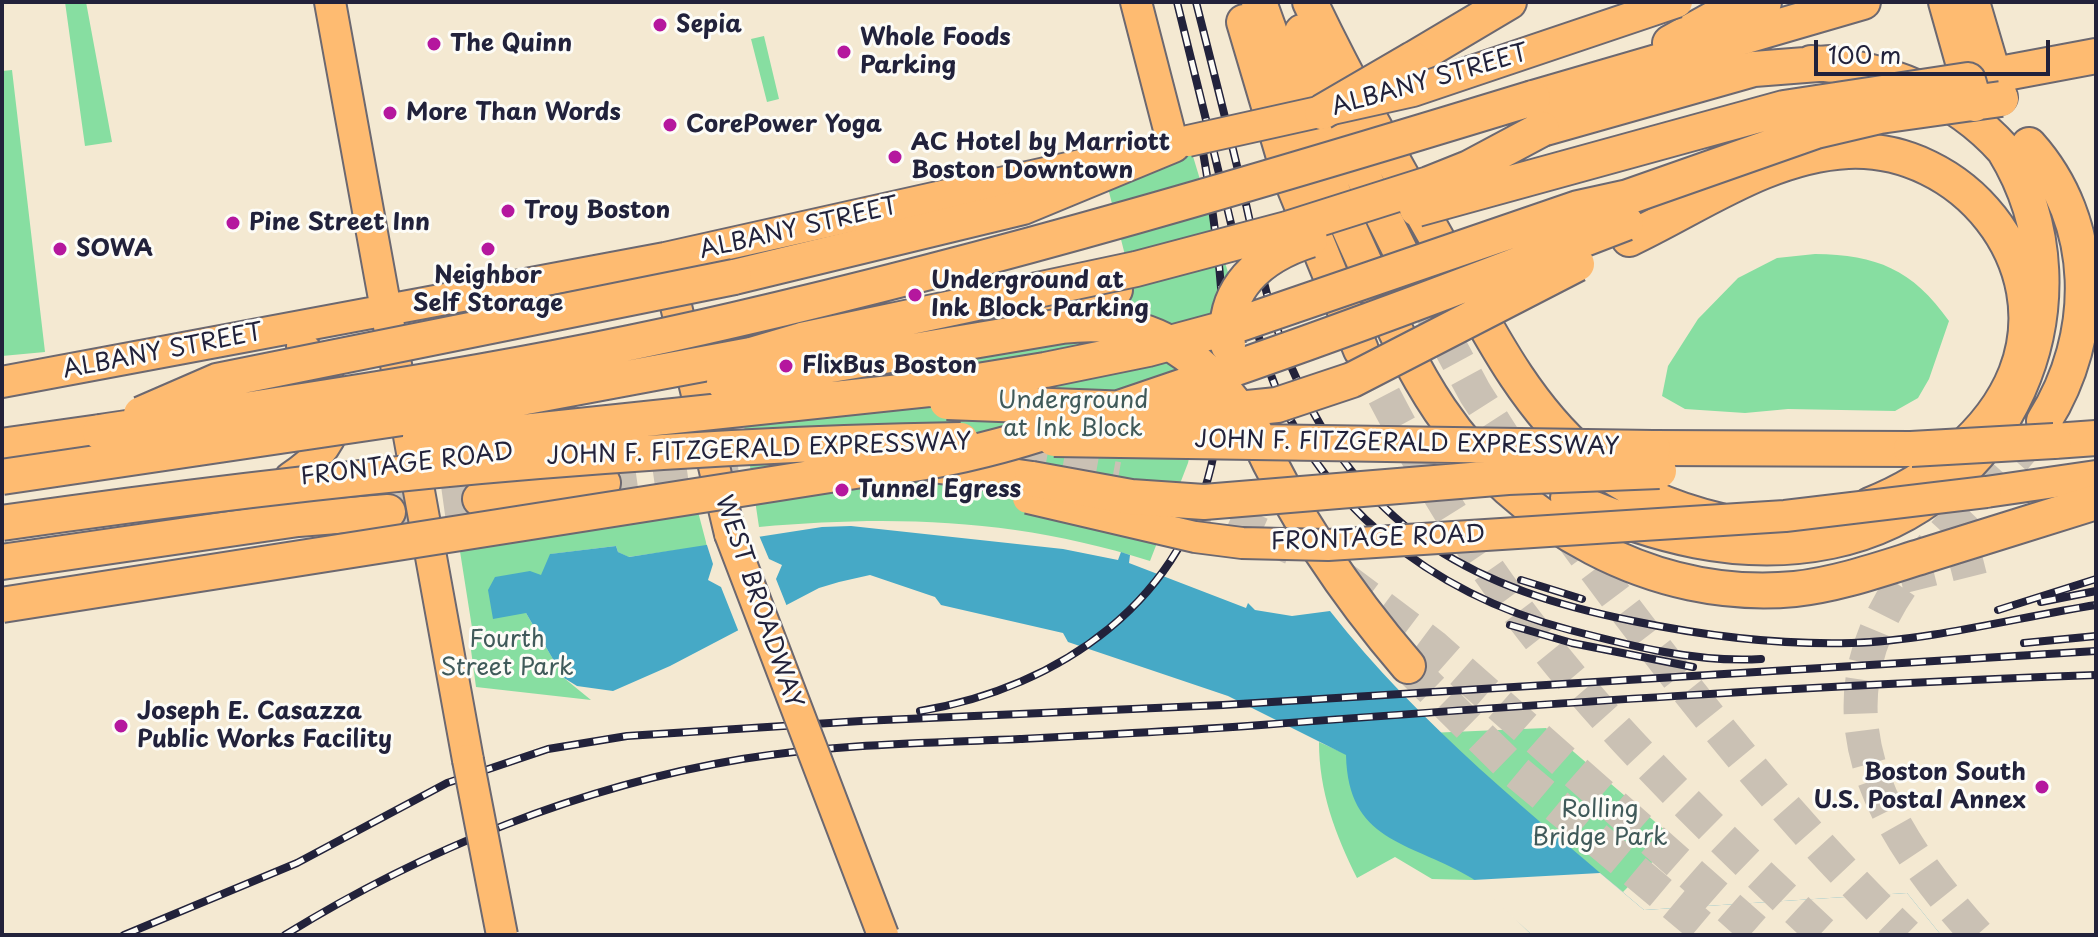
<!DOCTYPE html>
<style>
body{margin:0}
#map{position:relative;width:2098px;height:937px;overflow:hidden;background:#f4e9d2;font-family:"Playpen Sans",sans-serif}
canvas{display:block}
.frame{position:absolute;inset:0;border:4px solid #22223b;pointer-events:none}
.scale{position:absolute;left:1814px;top:40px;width:236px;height:36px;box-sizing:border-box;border:4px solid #22223b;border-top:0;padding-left:10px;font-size:24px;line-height:28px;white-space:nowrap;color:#22223b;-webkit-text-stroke:6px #fdfcf7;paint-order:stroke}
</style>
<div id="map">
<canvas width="2098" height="937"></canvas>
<div class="frame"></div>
<div class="scale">100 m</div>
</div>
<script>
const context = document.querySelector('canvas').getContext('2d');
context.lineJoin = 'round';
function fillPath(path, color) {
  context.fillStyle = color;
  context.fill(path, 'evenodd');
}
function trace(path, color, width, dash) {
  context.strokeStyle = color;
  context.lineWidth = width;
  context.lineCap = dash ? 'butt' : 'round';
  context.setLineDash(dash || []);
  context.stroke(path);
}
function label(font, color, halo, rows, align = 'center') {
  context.font = font + ' "Playpen Sans",sans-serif';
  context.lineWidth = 6;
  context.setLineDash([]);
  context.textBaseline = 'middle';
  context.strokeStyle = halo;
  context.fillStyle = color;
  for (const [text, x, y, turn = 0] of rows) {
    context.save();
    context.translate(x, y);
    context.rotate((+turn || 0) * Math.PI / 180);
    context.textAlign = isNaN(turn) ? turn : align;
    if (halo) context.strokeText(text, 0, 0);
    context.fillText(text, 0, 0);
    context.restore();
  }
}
fillPath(new Path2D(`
 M 65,2 L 86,2 L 112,142 L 85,146 Z
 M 764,36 L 779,99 L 767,102 L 751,39 Z
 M 12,70 L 45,352 L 2,356 L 2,71 Z
 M 1192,153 L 1230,279 L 1188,463 L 1150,561 C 1017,519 896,515 759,527 L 738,385 L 1129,271 L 1108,188 Z
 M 1815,254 C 1877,255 1912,269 1949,321 L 1929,379 L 1918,398 L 1895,411 L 1788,409 L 1745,413 L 1685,409 L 1662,396 L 1668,366 L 1698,319 L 1738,278 L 1777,258 Z
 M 696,504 L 707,546 L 628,557 L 618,552 L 616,546 L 551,554 L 526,613 L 564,678 L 591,700 L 476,687 L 471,650 L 473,634 L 459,545 Z
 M 1546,728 L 1675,839 L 1623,892 L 1600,873 L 1473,880 L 1432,879 L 1395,857 L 1357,878 C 1335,834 1319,791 1319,742 L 1339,751 L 1358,736 Z`), '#87dea1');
fillPath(new Path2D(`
 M 851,526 L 1063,549 L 1118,560 L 1121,552 L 1130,555 L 1129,563 L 1246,608 L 1248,603 L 1255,610 L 1292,616 L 1330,611 C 1420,726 1534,816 1644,910 L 1907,893 L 1941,935 L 1532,935 C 1512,917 1491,889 1468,876 C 1408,841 1348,842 1346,755 L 1228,696 L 1068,642 L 1063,633 L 941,605 L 935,597 L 870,575 L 839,582 L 819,588 L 670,666 L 613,691 L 577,686 L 564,678 L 526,613 L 493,619 L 488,590 L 495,577 L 530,571 L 541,575 L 550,554 L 616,546 L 618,552 L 629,557 L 822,527 Z`), '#46a9c6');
fillPath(new Path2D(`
 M 758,533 L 769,559 L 782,565 L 776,579 L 788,609 L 740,635 L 721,587 L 708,580 L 713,564 L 706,542 Z
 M 1600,873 L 1644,910 L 1907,893 L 1941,935 L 1532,935 L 1473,880 Z`), '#f4e9d2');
trace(new Path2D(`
 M 1418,287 L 1475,393 L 1521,465
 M 1361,350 C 1409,448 1464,542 1531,628 C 1618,740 1720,838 1824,935
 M 1012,460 L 1118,479
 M 603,483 L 744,463
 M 1183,500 L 1292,548
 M 393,511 L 480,499
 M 1565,528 C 1670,671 1779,812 1906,935
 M 1341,577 L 1433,646 L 1760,935
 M 1900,577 L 1995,553
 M 1408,666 L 1514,770 L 1711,935
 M 1977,935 C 1883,830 1810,712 1905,580 C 1946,524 2001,481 2041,425`), '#cac1b4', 34, [34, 17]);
const primary = new Path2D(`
 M 330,2 L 468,760
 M 1136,2 L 1173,145
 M 667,268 L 730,534
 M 2,382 L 665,258 L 1117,157
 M 290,478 C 349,439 349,395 302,346
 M 1986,492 L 2096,476`);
const motorway = new Path2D(`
 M 1259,2 C 1288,86 1321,168 1358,248 C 1383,303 1406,360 1440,410 C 1518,525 1653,602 1795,589 C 1839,584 1881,569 1923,556 C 1981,538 2038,520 2096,502
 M 1310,2 C 1351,88 1398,170 1445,253 C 1485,324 1522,402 1585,456 C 1624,489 1672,510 1721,521
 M 1946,2 L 1968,80 L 2096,56
 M 1972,2 L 2000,97
 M 1244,22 L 1289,174 L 1361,350
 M 1302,32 L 1360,170 L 1418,287
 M 1670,43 L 1717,17 L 1764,2
 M 1413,59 L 1509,2
 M 1533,98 L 1863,2
 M 1542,129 L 1754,69 L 1831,63
 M 2029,145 C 2098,222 2098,335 2044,421
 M 1629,239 C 1699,206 1768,155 1848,151 C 1962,146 2059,262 2016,373 C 1992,434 1929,482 1870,505
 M 734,277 L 1023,207 L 1173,145
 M 983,318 L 1115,290
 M 818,389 L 934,362
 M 1255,432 C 1295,519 1346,594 1408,666
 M 2054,441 L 2096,438
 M 2,446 L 100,432
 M 1653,448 L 1911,449
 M 926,464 L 1032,479
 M 1568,498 C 1652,535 1739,560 1831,541 C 2006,505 2098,303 2004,150 C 1955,95 1884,67 1811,63
 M 480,499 L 603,483
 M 2,562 L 298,519 L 388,512`);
trace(primary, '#6c6870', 34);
trace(motorway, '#6c6870', 38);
trace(primary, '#febb71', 30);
trace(motorway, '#febb71', 34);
const rail = new Path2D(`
 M 1177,2 C 1196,79 1215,155 1233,232 C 1244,277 1253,323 1268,367 C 1315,505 1432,594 1570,630 C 1631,646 1697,663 1761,659
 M 1196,2 C 1212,65 1228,128 1243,191 C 1258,256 1270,324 1299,384 C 1370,535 1476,589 1633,621 C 1705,636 1779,645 1852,643 C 1928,641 2019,617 2096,605
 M 1521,580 L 1582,599
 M 2041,602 L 2096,591
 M 1998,610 L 2096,579
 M 1510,625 L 1572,643 L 1693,667
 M 2024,643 L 2096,636
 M 920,711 C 1061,687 1185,601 1214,453 C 1233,354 1220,250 1203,152
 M 124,935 L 297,863 L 447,783 L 548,749 L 627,736 L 861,721 L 1223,705 L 2096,651
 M 285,935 C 424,849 581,786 742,759 C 834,744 928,743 1020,739 C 1100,735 1181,731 1261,725 C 1539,704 1817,685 2096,675`);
trace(rail, '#22223b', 8);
trace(rail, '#fdfcf7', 5, [15]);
const primaryBridge = new Path2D(`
 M 1188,141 L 1413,91 L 1677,2
 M 1028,498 L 1195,537 L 1242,543 L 1328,545 L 1785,516 L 1986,492
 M 730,534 L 883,935
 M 468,760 L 502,935`);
const motorwayBridge = new Path2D(`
 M 1322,112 L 1413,59
 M 1417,209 L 1784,108 L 1968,80 L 1975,104
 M 1228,345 C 1221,289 1260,256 1310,240
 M 724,383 L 1062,326 C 1157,314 1205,358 1255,432
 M 947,402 L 1209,412 L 1277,405 L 1352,380 L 1577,264
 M 141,414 L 217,381 L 734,277
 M 100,432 C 312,400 525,369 734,320 C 1003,258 1268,179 1533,98
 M 420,437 L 485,436 L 929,389 L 1045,370 L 1148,349 L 1237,325 L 1578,208 L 1628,197 L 1816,131 L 1880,116 L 2001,99
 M 1054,439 L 1653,448
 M 1911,449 L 2054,441
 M 2,477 L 456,410 L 751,355 L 802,340 L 1136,269 L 1287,229 L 1429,184 L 1469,168 L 1542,129
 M 1032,479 L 1131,497 L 1204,502 L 1508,477 L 1659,471
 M 2,523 C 321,477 639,445 961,440
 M 2,605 L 868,469 C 972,462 1068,425 1166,392 C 1321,340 1473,282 1626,223`);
trace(primaryBridge, '#6c6870', 34, []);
trace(motorwayBridge, '#6c6870', 38, []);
trace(primaryBridge, '#febb71', 30);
trace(motorwayBridge, '#febb71', 34);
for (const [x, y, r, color] of [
 [660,25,8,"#b5179e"],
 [434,44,8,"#b5179e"],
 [844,52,8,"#b5179e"],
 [390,113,8,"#b5179e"],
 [670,125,8,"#b5179e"],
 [895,157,8,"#b5179e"],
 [508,211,8,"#b5179e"],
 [233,223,8,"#b5179e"],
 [60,249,8,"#b5179e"],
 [488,249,8,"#b5179e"],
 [915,295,8,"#b5179e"],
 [786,366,8,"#b5179e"],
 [842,490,8,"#b5179e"],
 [121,726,8,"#b5179e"],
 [2042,787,8,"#b5179e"]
]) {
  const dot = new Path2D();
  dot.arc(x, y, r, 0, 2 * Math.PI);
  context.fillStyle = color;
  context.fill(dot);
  trace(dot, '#fdfcf7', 3);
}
label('bold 24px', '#22223b', '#fdfcf7', [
 ["Sepia",676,25],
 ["Whole Foods",860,38],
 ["Parking",860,66],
 ["The Quinn",450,44],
 ["More Than Words",406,113],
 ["CorePower Yoga",686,125],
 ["AC Hotel by Marriott",911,143],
 ["Boston Downtown",911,171],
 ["Troy Boston",524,211],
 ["Pine Street Inn",249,223],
 ["SOWA",76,249],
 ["Neighbor",488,276,"center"],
 ["Self Storage",488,304,"center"],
 ["Underground at",931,281],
 ["Ink Block Parking",931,309],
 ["FlixBus Boston",802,366],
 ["Tunnel Egress",858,490],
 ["Joseph E. Casazza",137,712],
 ["Public Works Facility",137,740],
 ["Boston South",2026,773,"right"],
 ["U.S. Postal Annex",2026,801,"right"]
], 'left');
label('24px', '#22223b', '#fdfcf7', [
 ["ALBANY STREET",1430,81,-16],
 ["ALBANY STREET",799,229,-13],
 ["ALBANY STREET",163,352,-11],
 ["JOHN F. FITZGERALD EXPRESSWAY",1407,444,1],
 ["JOHN F. FITZGERALD EXPRESSWAY",759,450,-2],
 ["FRONTAGE ROAD",407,465,-7],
 ["FRONTAGE ROAD",1378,539,-2],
 ["WEST BROADWAY",758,602,71]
]);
label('24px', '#405a5a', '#fdfcf7', [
 ["Underground",1073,401],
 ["at Ink Block",1073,429],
 ["Fourth",507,640],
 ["Street Park",507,668],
 ["Rolling",1600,810],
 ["Bridge Park",1600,838]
]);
</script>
